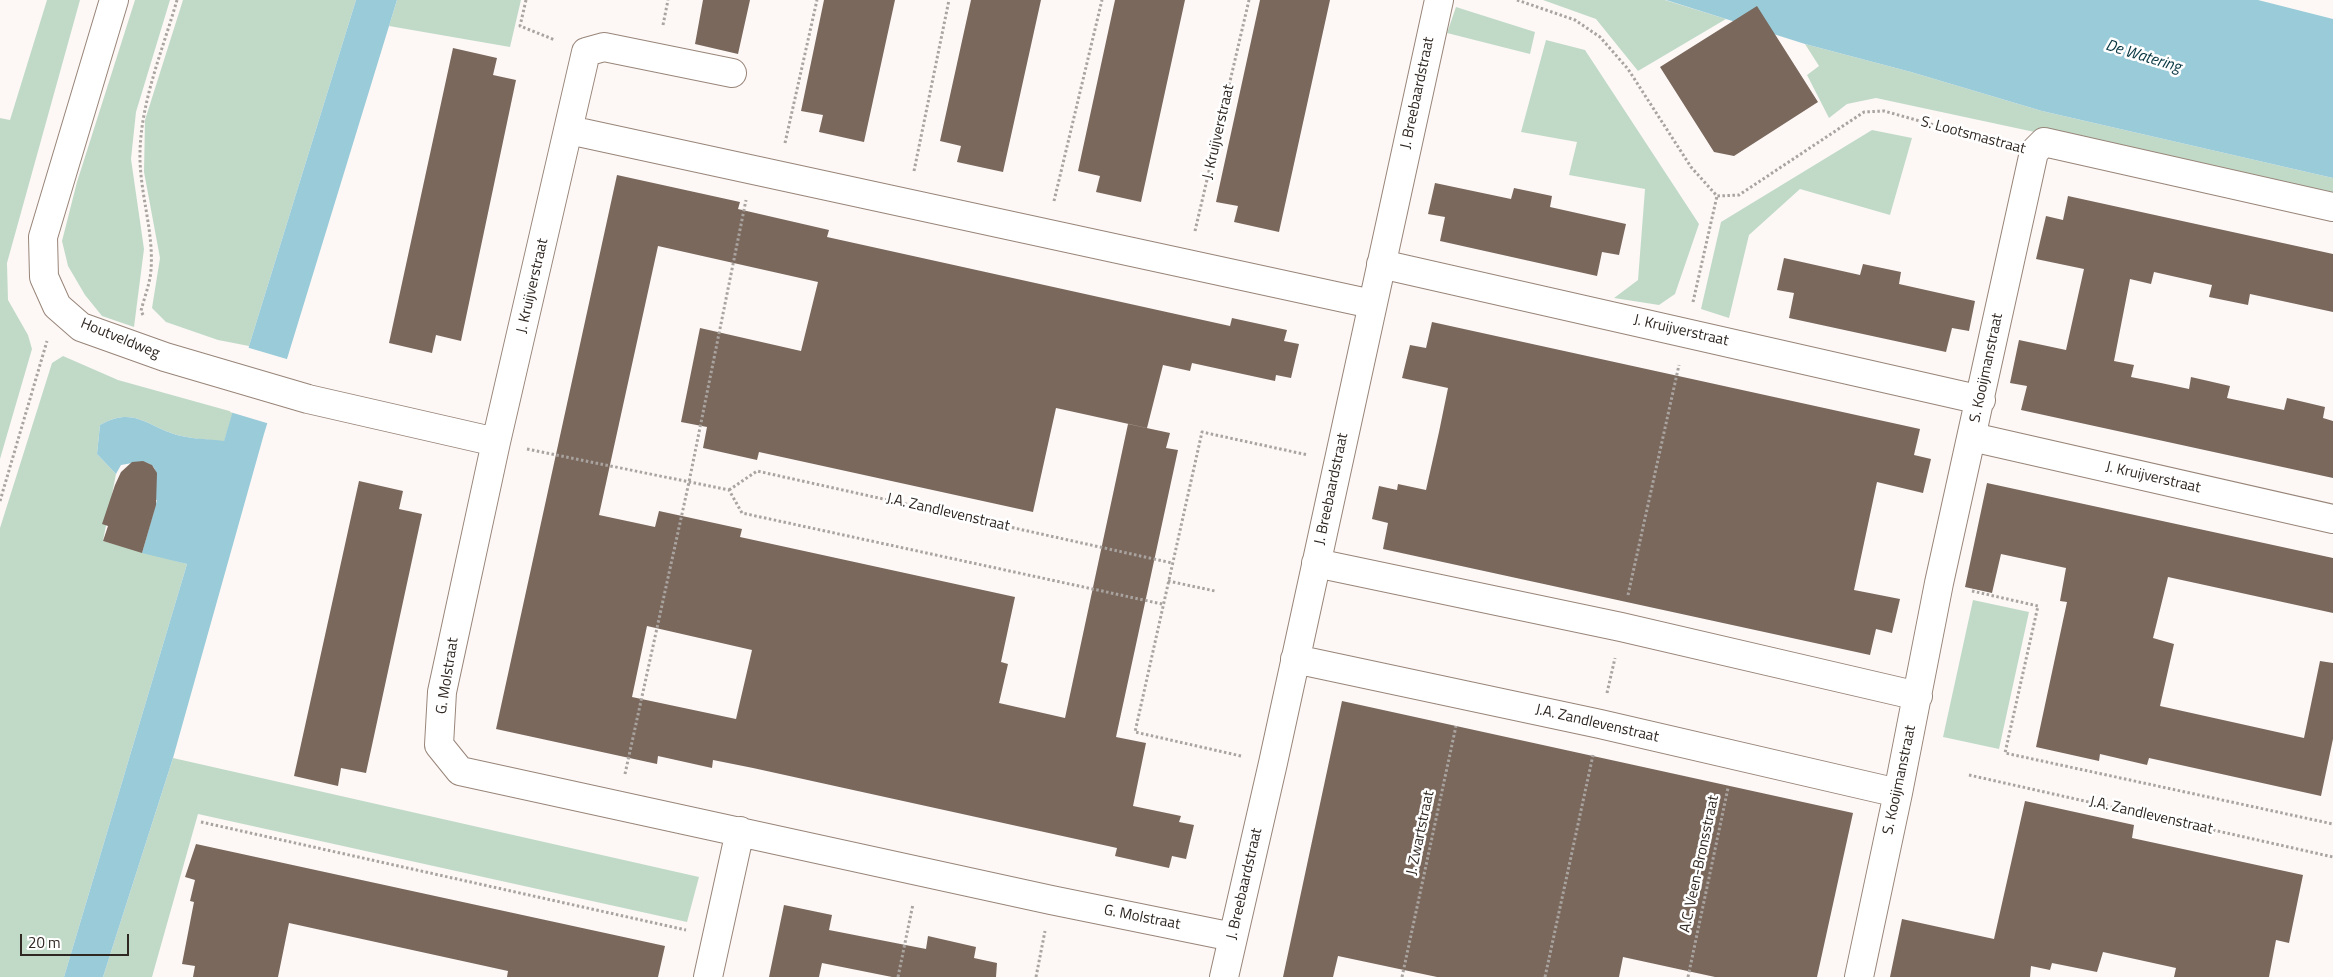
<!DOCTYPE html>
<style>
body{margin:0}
#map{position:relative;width:2333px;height:977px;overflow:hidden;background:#fdf8f6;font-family:"Titillium Web",sans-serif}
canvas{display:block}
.scale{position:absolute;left:20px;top:934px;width:109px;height:22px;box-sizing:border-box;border:2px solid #2f2722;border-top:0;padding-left:6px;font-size:15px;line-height:18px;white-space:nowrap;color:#2f2722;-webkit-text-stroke:4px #fff;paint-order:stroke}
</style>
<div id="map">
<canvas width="2333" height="977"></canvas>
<div class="scale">20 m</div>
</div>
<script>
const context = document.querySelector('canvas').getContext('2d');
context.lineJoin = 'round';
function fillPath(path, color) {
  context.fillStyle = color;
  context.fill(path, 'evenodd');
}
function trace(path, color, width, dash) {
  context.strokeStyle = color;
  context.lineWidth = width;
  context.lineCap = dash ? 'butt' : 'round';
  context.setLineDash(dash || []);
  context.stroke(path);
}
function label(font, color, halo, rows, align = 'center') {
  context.font = font + ' "Titillium Web",sans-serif';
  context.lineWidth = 5;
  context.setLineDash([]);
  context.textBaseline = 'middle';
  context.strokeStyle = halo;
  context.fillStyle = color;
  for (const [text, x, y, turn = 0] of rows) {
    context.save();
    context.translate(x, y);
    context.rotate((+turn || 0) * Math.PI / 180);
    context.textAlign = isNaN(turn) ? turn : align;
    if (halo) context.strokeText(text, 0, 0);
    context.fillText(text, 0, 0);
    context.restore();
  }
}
fillPath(new Path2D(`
 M 47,0 L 80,0 L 7,263 L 8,300 L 28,335 L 32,349 L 0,459 L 0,118 L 10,120 Z
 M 135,0 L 170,0 L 136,112 L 131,159 L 144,249 L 134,327 L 102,316 L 85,295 L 68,266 L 62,241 L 77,182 Z
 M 183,0 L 356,0 L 249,346 L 218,340 L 166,322 L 152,308 L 160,258 L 144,172 L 145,120 Z
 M 397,0 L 521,0 L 510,47 L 389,26 Z
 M 1543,0 L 1665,0 L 1726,19 L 1638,71 L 1596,19 Z
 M 1456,7 L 1535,32 L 1530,54 L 1447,33 Z
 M 1546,40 L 1585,50 L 1699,224 L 1675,294 L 1659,305 L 1614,298 L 1638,280 L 1645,189 L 1569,175 L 1577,142 L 1521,132 Z
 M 1805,44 L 1911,72 L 2042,111 L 2333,178 L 2333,196 L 1876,98 L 1847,104 L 1829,118 L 1807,75 L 1819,66 Z
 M 1872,130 L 1912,138 L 1890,215 L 1800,189 L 1749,235 L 1729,318 L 1701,309 L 1721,222 Z
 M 63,356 L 118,380 L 233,412 L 224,442 C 209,439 191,439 177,435 C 146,426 134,406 100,425 L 97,454 L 116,474 L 103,541 L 187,564 L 64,977 L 0,977 L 0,528 L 52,363 Z
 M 1973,600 L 2029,612 L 1999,749 L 1943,737 Z
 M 173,758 L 699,877 L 687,922 L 198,814 L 152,977 L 103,977 Z`), '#c1dac8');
fillPath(new Path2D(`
 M 356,0 L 397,0 L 264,434 L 173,758 L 103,977 L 64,977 L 187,564 L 142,553 L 157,500 L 152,499 C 162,465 155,457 121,465 L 116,474 L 97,454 L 100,425 C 134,406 146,426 177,435 C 191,439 209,439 224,441 L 242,380 L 249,346 Z
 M 1666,0 L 2258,0 L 2333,19 L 2333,178 L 2042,111 L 1911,72 L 1805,44 Z`), '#9acbd9');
fillPath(new Path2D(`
 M 246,347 L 290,360 L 270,424 L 230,412 Z`), '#fdf8f6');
fillPath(new Path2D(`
 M 703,0 L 750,0 L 738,54 L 695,44 Z
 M 824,0 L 895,0 L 864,142 L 819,132 L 823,115 L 801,111 Z
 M 971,0 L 1041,0 L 1003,172 L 957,162 L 961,146 L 940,141 Z
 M 1115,0 L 1185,0 L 1141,202 L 1096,192 L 1100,176 L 1078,171 Z
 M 1260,0 L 1330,0 L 1279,232 L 1234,222 L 1238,206 L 1216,202 Z
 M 1757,6 L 1818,102 L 1734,156 L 1714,152 L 1660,67 Z
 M 453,48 L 497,58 L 493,75 L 516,80 L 461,341 L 436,335 L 432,353 L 389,343 Z
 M 617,175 L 740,202 L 738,209 L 829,230 L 827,237 L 1230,326 L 1232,318 L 1287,330 L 1284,341 L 1299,344 L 1291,378 L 1276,375 L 1275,381 L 1192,363 L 1190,371 L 1163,365 L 1147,428 L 1056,408 L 1033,512 L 759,452 L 757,460 L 703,448 L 707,427 L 681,422 L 700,328 L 801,351 L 818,282 L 658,246 L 599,515 L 655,527 L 659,511 L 742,529 L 740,537 L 1015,597 L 1001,662 L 1008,664 L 999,703 L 1065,718 L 1128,424 L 1170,433 L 1166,448 L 1178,450 L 1116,737 L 1146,743 L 1133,806 L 1181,816 L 1179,822 L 1194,825 L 1186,859 L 1172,856 L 1169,868 L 1115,856 L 1117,848 L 753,768 L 713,760 L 712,768 L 658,756 L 657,764 L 496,729 ZM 647,626 L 752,650 L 736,719 L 632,697 Z
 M 1435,183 L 1511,199 L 1514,188 L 1552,196 L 1550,207 L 1626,224 L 1619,255 L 1602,252 L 1597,276 L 1440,241 L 1445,217 L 1428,214 Z
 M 2068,196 L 2333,254 L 2333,312 L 2250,294 L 2248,305 L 2209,297 L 2212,285 L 2154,272 L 2151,284 L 2130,279 L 2114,361 L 2134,365 L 2131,377 L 2161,383 L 2189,389 L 2191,377 L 2230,386 L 2227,398 L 2284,410 L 2287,398 L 2325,407 L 2323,418 L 2333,421 L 2333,478 L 2021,410 L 2027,386 L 2010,383 L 2019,340 L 2066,350 L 2084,269 L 2036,259 L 2046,216 L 2063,220 Z
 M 1784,258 L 1860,275 L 1863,264 L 1901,272 L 1899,284 L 1975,301 L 1969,331 L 1952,328 L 1946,352 L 1789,318 L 1794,293 L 1777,290 Z
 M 1432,322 L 1920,429 L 1914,455 L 1931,459 L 1923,493 L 1877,482 L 1854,590 L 1900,599 L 1892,633 L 1876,629 L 1870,655 L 1383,549 L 1388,523 L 1372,519 L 1379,486 L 1397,490 L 1398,484 L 1426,490 L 1439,432 L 1448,388 L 1402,378 L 1410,345 L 1426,348 Z
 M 143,461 L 152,465 L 157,473 L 156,505 L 142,553 L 103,541 L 108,526 L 102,524 L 115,485 L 121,472 L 132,462 Z
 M 359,481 L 403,491 L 399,509 L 422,514 L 366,773 L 341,768 L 338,786 L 294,776 Z
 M 1987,483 L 2333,558 L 2333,613 L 2168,577 L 2153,638 L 2174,644 L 2160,706 L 2304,738 L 2320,661 L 2333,663 L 2333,739 L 2321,796 L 2149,758 L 2147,765 L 2100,754 L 2099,761 L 2036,747 L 2067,602 L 2060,601 L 2066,568 L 2001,554 L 1992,593 L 1965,587 Z
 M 1342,701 L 1853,813 L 1817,977 L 1715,977 L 1623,957 L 1619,977 L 1437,977 L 1338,956 L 1333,977 L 1283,977 Z
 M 2025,801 L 2134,825 L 2132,838 L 2303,875 L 2289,943 L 2276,940 L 2269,977 L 2174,977 L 2176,968 L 2103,952 L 2097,972 L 2052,963 L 2050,970 L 2031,966 L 2030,977 L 1890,977 L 1902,919 L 1994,939 Z
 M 196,844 L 665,946 L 658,977 L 507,977 L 508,971 L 289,923 L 278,977 L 193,977 L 195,966 L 182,964 L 194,902 L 190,901 L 195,880 L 185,877 Z
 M 784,905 L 832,915 L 829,930 L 926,949 L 928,936 L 976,947 L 974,958 L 997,963 L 996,977 L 892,977 L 822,963 L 819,977 L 769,977 Z`), '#7a685c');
const street = new Path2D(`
 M 114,0 L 43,237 L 44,277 L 57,306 L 81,327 L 165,357 L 308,399 L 496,442
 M 732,73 L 604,47 L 586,52 L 496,442 L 442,692 L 439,745 L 460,771 L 1051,900 L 1233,937
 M 569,130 L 1372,304
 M 1381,264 L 1981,400
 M 1972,437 L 2333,519
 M 1316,563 L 1621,627 L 1918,696
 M 1295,659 L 1600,724 L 1898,793
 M 708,977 L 740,831
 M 1224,977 L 1273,763 L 1439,0
 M 1859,977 L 1898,793 L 1939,583 L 2034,152 L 2044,142 L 2333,207`);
trace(street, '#988579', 30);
trace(new Path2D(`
 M 526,0 L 520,26 L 555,40
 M 1517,0 L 1575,20 L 1600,37 L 1628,69 L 1691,167 L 1717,196 L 1739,195 L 1864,112 L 1884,111 L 2002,144
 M 663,25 L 668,0
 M 785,143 L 817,0
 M 914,171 L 949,0
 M 1054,201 L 1102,0
 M 1195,231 L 1249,0
 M 1693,302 L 1717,196
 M 143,315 L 141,311 C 144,298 150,284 151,270 C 154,230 139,192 140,152 C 141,101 163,49 177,0
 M 527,449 L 729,490 L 742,513 L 1162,604
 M 729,490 L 757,471 L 1172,563
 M 0,501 L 47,341
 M 1168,581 L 1215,591
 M 1972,591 L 2038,606 L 2005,753 L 2333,824
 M 1628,595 L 1679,365
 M 1607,693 L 1615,658
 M 1241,756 L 1135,732 L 1202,432 L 1308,455
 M 625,774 L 689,482 L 746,200
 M 1969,775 L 2333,857
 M 201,822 L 686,930
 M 898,977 L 913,904
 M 1036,977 L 1045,931
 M 1402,977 L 1456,726
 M 1545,977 L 1593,755
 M 1688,977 L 1728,788`), '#aaa4a1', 3, [2.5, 2.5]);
trace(street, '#fff', 28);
label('15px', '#2f2722', '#fff', [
 ["J. Breebaardstraat",1418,93,-78],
 ["J. Kruijverstraat",1219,132,-77],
 ["S. Lootsmastraat",1973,136,15],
 ["J. Kruijverstraat",533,286,-77],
 ["J. Kruijverstraat",1681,331,13],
 ["Houtveldweg",120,339,22],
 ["S. Kooijmanstraat",1987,368,-78],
 ["J. Kruijverstraat",2153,478,13],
 ["J. Breebaardstraat",1332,489,-78],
 ["J.A. Zandlevenstraat",948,513,13],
 ["G. Molstraat",448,676,-81],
 ["J.A. Zandlevenstraat",1597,724,13],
 ["S. Kooijmanstraat",1900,780,-78],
 ["J.A. Zandlevenstraat",2151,816,13],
 ["J. Zwartstraat",1421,833,-78],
 ["A.C. Veen-Bronsstraat",1700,864,-78],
 ["J. Breebaardstraat",1245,884,-77],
 ["G. Molstraat",1142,918,11]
]);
label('italic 16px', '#073641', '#fff', [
 ["De Watering",2143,57,17]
]);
</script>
